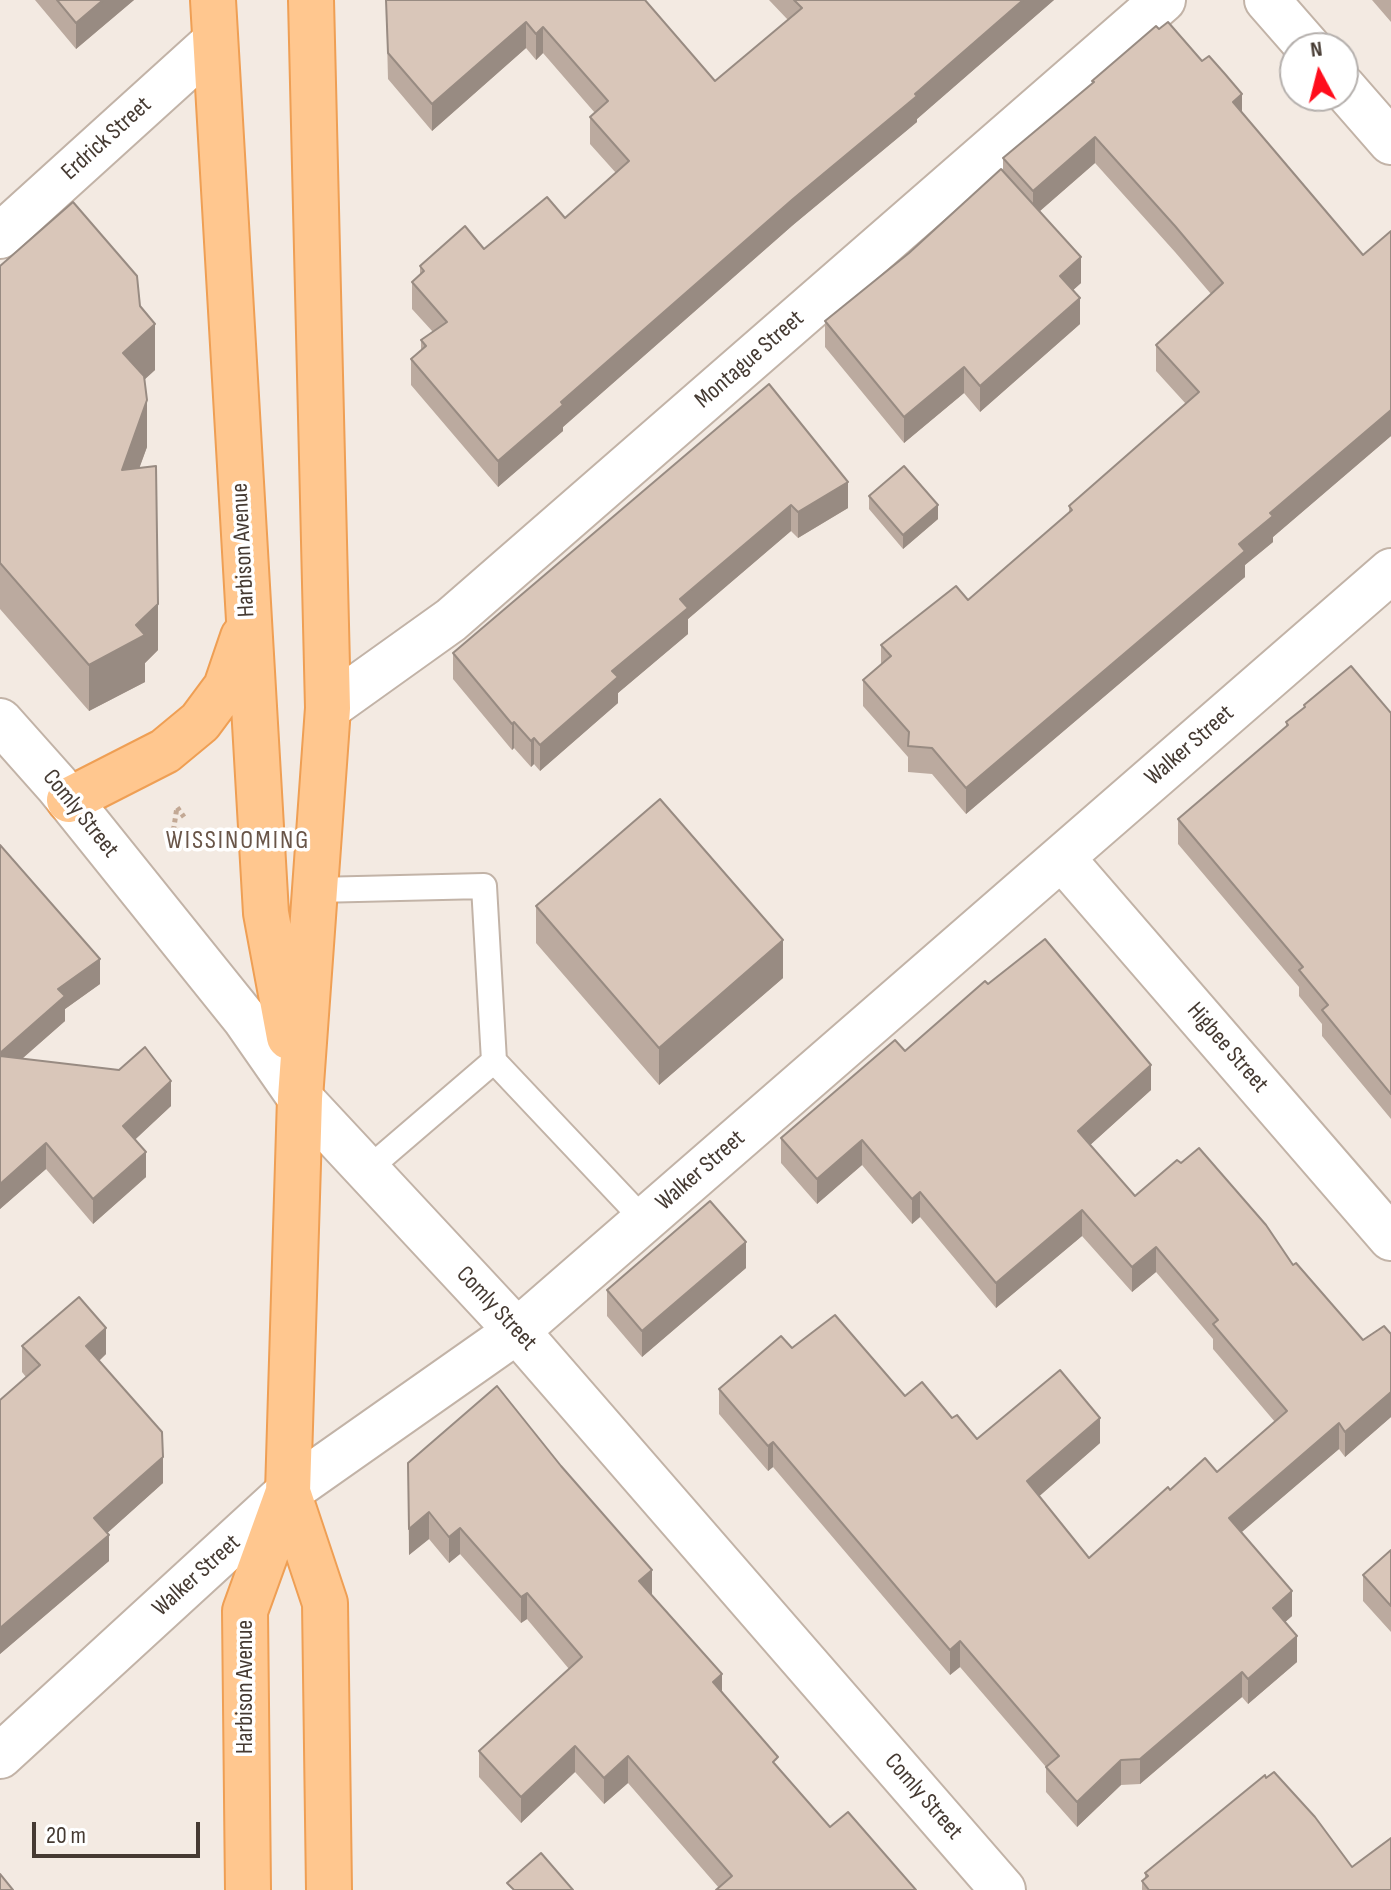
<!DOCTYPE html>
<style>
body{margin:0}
#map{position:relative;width:1391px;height:1890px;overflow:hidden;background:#f3eae2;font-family:"Sofia Sans Condensed",sans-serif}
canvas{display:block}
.north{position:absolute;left:1279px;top:32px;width:80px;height:80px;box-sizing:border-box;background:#fff;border:2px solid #b5b0ad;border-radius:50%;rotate:353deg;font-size:22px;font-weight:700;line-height:32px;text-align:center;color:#453a32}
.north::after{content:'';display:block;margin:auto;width:28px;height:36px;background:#ff0d1c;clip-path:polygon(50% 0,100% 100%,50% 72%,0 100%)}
.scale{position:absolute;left:32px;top:1822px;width:168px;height:36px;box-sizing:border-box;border:4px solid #453a32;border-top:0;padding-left:10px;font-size:24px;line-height:28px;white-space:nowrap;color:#453a32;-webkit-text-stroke:6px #fff;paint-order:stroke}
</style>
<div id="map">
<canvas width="1391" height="1890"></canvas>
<div class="north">N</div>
<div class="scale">20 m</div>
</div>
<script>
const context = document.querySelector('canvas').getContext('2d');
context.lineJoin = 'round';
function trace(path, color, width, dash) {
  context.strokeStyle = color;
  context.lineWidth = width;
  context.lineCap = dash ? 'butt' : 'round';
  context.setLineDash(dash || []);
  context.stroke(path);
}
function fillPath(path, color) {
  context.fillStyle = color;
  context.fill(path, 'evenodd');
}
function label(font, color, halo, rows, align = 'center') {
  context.font = font + ' "Sofia Sans Condensed",sans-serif';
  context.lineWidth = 7;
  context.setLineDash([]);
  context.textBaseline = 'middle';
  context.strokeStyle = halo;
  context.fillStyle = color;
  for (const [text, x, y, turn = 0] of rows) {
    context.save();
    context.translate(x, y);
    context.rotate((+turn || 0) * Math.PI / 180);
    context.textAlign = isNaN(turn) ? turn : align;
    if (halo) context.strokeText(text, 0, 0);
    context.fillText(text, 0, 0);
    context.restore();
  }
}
const lane = new Path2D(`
 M 316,890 L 484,886 L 494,1061
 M 367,1170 L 494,1061 L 644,1220`);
const street = new Path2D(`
 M 1267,0 L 1309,48
 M 1343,87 L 1391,142
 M 0,236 L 214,42
 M 328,708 L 451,620 L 1163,0
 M 0,721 L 57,785 L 245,1019 L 300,1098 L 517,1331 L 1003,1890
 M 1062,858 L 1391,1238
 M 0,1756 L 288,1492 L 517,1331 L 1391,571`);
const primary = new Path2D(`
 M 213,0 L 266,913 L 289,1037
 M 69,800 L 165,751 L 200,722 L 226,687 L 243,637
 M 288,1492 L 325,1603 L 329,1890
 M 248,1890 L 245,1611 L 288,1492 L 300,1098 L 328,708 L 311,0`);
trace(lane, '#c2b3a7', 28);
trace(street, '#c2b3a7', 48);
trace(primary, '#ef9f54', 48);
trace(new Path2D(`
 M 171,846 L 177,807 L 184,817`), '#c2a894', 5, [4, 4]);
trace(lane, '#fff', 24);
trace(street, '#fff', 44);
trace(primary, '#ffc78f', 44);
fillPath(new Path2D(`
 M 35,0 L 134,0 L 76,49 Z
 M 386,0 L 645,0 L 715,81 L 788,20 L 769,0 L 1054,0 L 917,119 L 917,122 L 793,225 L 563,427 L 563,431 L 498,487 L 411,385 L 411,359 L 421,351 L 421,340 L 433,332 L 412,309 L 412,282 L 420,275 L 420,266 L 484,249 L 565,218 L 616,173 L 590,144 L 590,117 L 595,113 L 543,53 L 536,60 L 526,48 L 432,131 L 388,79 Z
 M 1372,0 L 1391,0 L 1391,22 Z
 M 1092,81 L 1242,113 L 1363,255 L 1391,231 L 1391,436 L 1273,537 L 1273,542 L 1245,565 L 1245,577 L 966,814 L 932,774 L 908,772 L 908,757 L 863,706 L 863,680 L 881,664 L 881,645 L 968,600 L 1069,513 L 1069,506 L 1186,404 L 1156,371 L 1156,345 L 1211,294 L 1175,252 L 1095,163 L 1040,211 L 1081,283 L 1073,290 L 1080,324 L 980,412 L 964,393 L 904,443 L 825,347 L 825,321 L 909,253 L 1003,171 L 1003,158 L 1092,84 Z
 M 0,266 L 140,306 L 155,370 L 144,380 L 147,447 L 139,468 L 158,650 L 145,663 L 145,682 L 89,711 L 0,609 Z
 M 769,384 L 848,508 L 798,538 L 791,531 L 688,619 L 688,634 L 618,693 L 618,703 L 540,771 L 534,764 L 531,767 L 514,748 L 512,750 L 453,679 L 453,653 Z
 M 869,496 L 938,519 L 903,549 L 869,509 Z
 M 1304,705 L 1391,713 L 1391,1119 L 1322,1036 L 1322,1024 L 1299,996 L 1299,987 L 1178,844 L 1178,819 L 1286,727 L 1286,722 L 1304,708 Z
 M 0,845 L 100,984 L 65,1009 L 65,1021 L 23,1058 L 171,1106 L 135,1139 L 146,1177 L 93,1224 L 46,1169 L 0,1209 Z
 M 536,906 L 783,978 L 659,1085 L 536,943 Z
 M 988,984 L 1151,1090 L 1090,1145 L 1135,1196 L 1293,1265 L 1363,1340 L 1391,1334 L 1391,1417 L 1345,1457 L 1339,1449 L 1241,1532 L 1292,1616 L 1285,1622 L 1297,1662 L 1248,1704 L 1242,1697 L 1140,1784 L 1121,1785 L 1077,1827 L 1046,1792 L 1046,1767 L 960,1667 L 950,1675 L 773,1467 L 768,1471 L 719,1414 L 719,1389 L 792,1348 L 905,1396 L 952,1418 L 977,1439 L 1100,1443 L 1039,1496 L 1089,1558 L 1170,1490 L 1217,1472 L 1275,1422 L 1213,1349 L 1213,1339 L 1156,1272 L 1132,1292 L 1082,1236 L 996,1308 L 920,1217 L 912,1224 L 862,1165 L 817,1204 L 781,1163 L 781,1138 L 905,1051 Z
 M 746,1268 L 642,1357 L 607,1316 L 607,1290 Z
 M 22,1346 L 106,1354 L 99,1361 L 163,1483 L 107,1533 L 109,1561 L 0,1654 L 0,1400 L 26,1377 L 22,1372 Z
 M 408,1463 L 652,1595 L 778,1768 L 830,1827 L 916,1890 L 719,1888 L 628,1783 L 604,1804 L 575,1772 L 521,1823 L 479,1777 L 479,1751 L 569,1669 L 527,1619 L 521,1623 L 460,1554 L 449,1563 L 429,1539 L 409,1555 Z
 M 1391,1550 L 1391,1632 L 1363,1601 L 1363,1575 Z
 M 1352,1867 L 1391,1890 L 1142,1890 L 1142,1881 L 1145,1878 L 1145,1873 Z`), '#bbaa9f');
fillPath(new Path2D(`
 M 103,0 L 134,0 L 76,49 L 76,23 Z
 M 1023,0 L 1054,0 L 917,119 L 917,122 L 793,225 L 563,427 L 563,431 L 498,487 L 498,461 L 561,402 L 793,199 Z
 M 526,22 L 526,48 L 432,131 L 432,104 Z
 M 543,27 L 543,53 L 536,60 L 536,34 Z
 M 1242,94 L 1242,120 L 1233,102 Z
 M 1095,137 L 1095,163 L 1033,217 L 1033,191 Z
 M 1081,257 L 1081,283 L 1060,302 L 1060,276 Z
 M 1080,298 L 1080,324 L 980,412 L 980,386 Z
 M 155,324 L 155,370 L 123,399 L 123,353 Z
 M 964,367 L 964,393 L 904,443 L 904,417 Z
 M 147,400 L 147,447 L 122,516 L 122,470 Z
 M 1391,410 L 1391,436 L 1273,537 L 1273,542 L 1245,565 L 1245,577 L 966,814 L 966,788 L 1270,513 Z
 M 848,482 L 848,508 L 798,538 L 798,512 Z
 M 791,505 L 791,531 L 688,619 L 688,634 L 618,693 L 618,703 L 540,771 L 540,745 L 680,599 Z
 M 938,505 L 938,519 L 903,549 L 903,535 Z
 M 158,604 L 158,650 L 145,663 L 145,682 L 89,711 L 89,665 Z
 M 514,722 L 514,748 L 512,750 L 512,724 Z
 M 534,738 L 534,764 L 531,767 L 531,741 Z
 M 783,940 L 783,978 L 659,1085 L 659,1048 Z
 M 100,959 L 100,984 L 65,1009 L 65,1021 L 0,1078 L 0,1053 L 58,989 Z
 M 1151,1065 L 1151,1090 L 1078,1156 L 1078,1131 Z
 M 171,1081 L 171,1106 L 123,1151 L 123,1126 Z
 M 862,1140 L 862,1165 L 817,1204 L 817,1179 Z
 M 46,1143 L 46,1169 L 0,1209 L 0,1184 Z
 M 146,1152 L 146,1177 L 93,1224 L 93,1199 Z
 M 920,1192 L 920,1217 L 912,1224 L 912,1199 Z
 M 1082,1210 L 1082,1236 L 996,1308 L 996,1283 Z
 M 746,1242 L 746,1268 L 642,1357 L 642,1331 Z
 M 1156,1247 L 1156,1272 L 1132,1292 L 1132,1267 Z
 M 106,1328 L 106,1354 L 86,1373 L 86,1346 Z
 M 1391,1392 L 1391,1417 L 1345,1457 L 1345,1432 Z
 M 1100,1418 L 1100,1443 L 1027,1507 L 1027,1481 Z
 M 1339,1423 L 1339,1449 L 1229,1543 L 1229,1518 Z
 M 773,1442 L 773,1467 L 768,1471 L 768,1446 Z
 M 163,1457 L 163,1483 L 94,1545 L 94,1518 Z
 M 429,1512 L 429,1539 L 409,1555 L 409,1529 Z
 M 460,1528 L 460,1554 L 449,1563 L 449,1537 Z
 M 109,1535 L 109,1561 L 0,1654 L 0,1628 Z
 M 652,1570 L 652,1596 L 639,1581 Z
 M 1292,1591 L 1292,1616 L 1273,1633 L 1273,1608 Z
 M 527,1593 L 527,1619 L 521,1623 L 521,1597 Z
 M 1297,1636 L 1297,1662 L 1248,1704 L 1248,1679 Z
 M 960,1641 L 960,1667 L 950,1675 L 950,1650 Z
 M 1242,1672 L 1242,1697 L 1140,1784 L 1140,1759 Z
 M 722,1674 L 722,1700 L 713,1682 Z
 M 575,1746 L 575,1772 L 521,1823 L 521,1797 Z
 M 628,1756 L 628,1783 L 604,1804 L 604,1778 Z
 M 1121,1760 L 1121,1785 L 1077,1827 L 1077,1802 Z`), '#988b82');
const building = new Path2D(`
 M 57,0 L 103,0 L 76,23 Z
 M 386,0 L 645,0 L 715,81 L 802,8 L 794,0 L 1023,0 L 915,94 L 917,96 L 793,199 L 561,402 L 563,405 L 498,461 L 411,359 L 426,346 L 421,340 L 447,322 L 412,282 L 424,271 L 420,266 L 465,226 L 484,249 L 547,197 L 565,218 L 629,161 L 590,117 L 608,101 L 543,27 L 536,34 L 526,22 L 432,104 L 388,53 Z
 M 1168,22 L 1202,61 L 1209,56 L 1225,74 L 1242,94 L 1233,102 L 1363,255 L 1391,231 L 1391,410 L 1270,513 L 1273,516 L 1239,544 L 1245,551 L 966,788 L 932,748 L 908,746 L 909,732 L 863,680 L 891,656 L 881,645 L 956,586 L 968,600 L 1072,510 L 1069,506 L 1199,392 L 1156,345 L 1223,283 L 1175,226 L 1095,137 L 1033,191 L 1003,158 L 1094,82 L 1092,81 L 1156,26 L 1159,29 Z
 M 1001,169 L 1081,257 L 1060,276 L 1080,298 L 980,386 L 964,367 L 904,417 L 825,321 L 909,253 Z
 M 73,202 L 137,276 L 140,306 L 155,324 L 123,353 L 144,376 L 147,400 L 122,470 L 156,466 L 158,604 L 136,625 L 145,635 L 89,665 L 0,563 L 0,266 Z
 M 769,384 L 848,482 L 798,512 L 791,505 L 680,599 L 688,608 L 612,671 L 618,677 L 540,745 L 534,738 L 531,741 L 514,722 L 512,724 L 453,653 Z
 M 904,466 L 938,505 L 903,535 L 869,496 Z
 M 1351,666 L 1391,713 L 1391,1094 L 1322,1010 L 1328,1005 L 1299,970 L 1303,967 L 1178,819 L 1288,725 L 1286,722 L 1305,707 L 1304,705 Z
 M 660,799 L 783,940 L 659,1048 L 536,906 Z
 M 0,845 L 100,959 L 58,989 L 65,996 L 0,1053 Z
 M 1045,939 L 1151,1065 L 1078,1131 L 1135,1196 L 1177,1160 L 1181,1163 L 1199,1148 L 1266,1225 L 1293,1265 L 1296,1263 L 1363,1340 L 1384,1326 L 1391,1334 L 1391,1392 L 1345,1432 L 1339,1423 L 1229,1518 L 1292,1591 L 1273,1608 L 1297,1636 L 1248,1679 L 1242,1672 L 1140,1759 L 1121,1760 L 1077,1802 L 1046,1767 L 1059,1756 L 960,1641 L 950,1650 L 773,1442 L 768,1446 L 719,1389 L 781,1336 L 792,1348 L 835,1315 L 905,1396 L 922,1382 L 952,1418 L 957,1415 L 977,1439 L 1060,1370 L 1100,1418 L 1027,1481 L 1089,1558 L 1168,1487 L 1170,1490 L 1205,1458 L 1217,1472 L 1287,1411 L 1213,1324 L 1218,1320 L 1156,1247 L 1132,1267 L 1082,1210 L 996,1283 L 920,1192 L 912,1199 L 862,1140 L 817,1179 L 781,1138 L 895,1040 L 905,1051 L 985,981 L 988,984 Z
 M 145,1047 L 171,1081 L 123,1126 L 146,1152 L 93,1199 L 46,1143 L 0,1184 L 0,1056 L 119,1070 Z
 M 710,1201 L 746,1242 L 642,1331 L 607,1290 Z
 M 79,1297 L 106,1328 L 86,1346 L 162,1432 L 163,1457 L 94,1518 L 109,1535 L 0,1628 L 0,1400 L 40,1365 L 22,1346 Z
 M 497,1386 L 561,1466 L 652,1570 L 639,1581 L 722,1674 L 713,1682 L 778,1757 L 773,1762 L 830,1827 L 848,1812 L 916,1890 L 716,1890 L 732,1876 L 628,1756 L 604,1778 L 575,1746 L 521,1797 L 479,1751 L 582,1657 L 527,1593 L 521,1597 L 460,1528 L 449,1537 L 429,1512 L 409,1529 L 408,1463 Z
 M 1391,1550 L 1391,1606 L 1363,1575 Z
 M 1274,1772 L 1315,1817 L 1352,1867 L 1391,1838 L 1391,1890 L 1149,1890 L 1142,1881 L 1148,1876 L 1145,1873 L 1265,1775 L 1266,1778 Z
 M 541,1853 L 573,1890 L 514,1890 L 507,1883 Z
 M 0,1874 L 13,1890 L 0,1890 Z`);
fillPath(building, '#d9c6b9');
trace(building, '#988b82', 2);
label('24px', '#453a32', '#fff', [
 ["Erdrick Street",107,139,-42],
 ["Montague Street",750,360,-41],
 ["Harbison Avenue",244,550,-93],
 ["Walker Street",1190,746,-41],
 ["Comly Street",80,814,51],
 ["Higbee Street",1227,1048,49],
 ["Walker Street",701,1171,-41],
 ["Comly Street",496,1309,47],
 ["Walker Street",197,1576,-42],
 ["Harbison Avenue",246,1687,-90],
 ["Comly Street",923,1797,49]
]);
context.letterSpacing = '2px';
label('26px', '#695548', '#fff', [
 ["WISSINOMING",238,841]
]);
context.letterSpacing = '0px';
</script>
